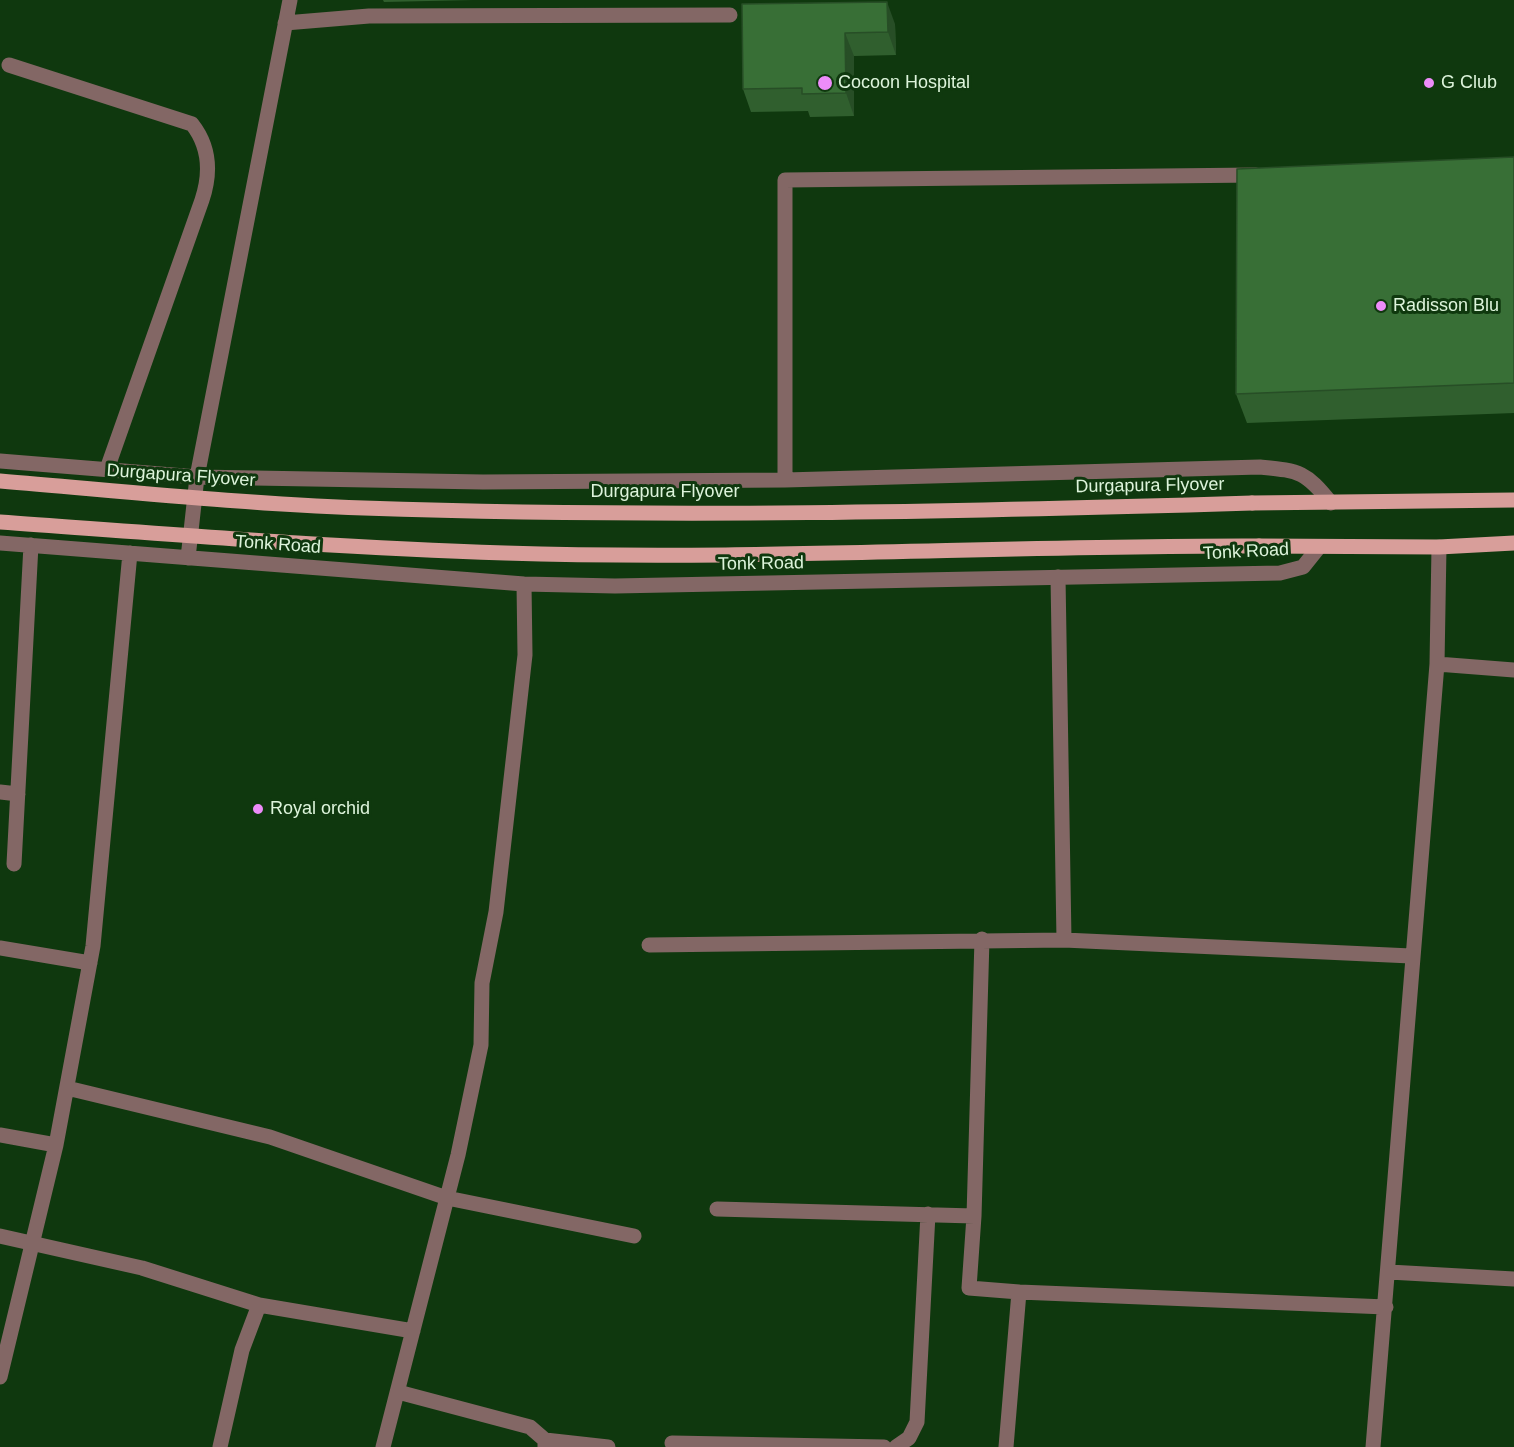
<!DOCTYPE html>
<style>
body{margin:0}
canvas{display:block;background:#0f380e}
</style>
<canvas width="1514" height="1447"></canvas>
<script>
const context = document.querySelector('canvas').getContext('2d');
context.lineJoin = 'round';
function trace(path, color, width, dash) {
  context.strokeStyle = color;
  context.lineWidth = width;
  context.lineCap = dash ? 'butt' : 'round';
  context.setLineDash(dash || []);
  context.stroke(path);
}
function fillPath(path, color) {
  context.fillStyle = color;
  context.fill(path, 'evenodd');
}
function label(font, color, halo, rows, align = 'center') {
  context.font = font + ' Arial,sans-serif';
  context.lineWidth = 6;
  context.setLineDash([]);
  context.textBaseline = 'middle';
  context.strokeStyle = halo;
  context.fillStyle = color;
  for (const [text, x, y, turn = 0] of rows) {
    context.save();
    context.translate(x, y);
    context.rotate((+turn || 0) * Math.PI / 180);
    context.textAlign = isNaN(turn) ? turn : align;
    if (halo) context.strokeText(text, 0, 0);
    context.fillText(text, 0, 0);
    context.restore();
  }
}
trace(new Path2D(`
 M 285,23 L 369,16 L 730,15
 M 9,65 L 192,124 C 210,147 211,173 202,200 L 107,469
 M 0,461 L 197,477 L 483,482 L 785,480 L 1260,467 C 1300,471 1305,471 1331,503
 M 785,480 L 785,180 L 1256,175
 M 0,543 L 524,584 L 615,586 L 1280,573 L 1303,567 L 1319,547
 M 188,558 L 197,477 L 290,0
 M 1058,577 L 1064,940
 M 1437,664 L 1514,670
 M 0,792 L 18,794
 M 14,864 L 31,545
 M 649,945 L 1064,940 L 1411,956
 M 0,948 L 90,963
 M 67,1088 L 270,1137 L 447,1198 L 634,1236
 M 0,1135 L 56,1145
 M 717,1209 L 974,1216 L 969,1288 L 1019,1292 L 1386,1307
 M 974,1216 L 982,939
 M 0,1236 L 142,1268 L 259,1305 L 242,1350 L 220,1447
 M 1389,1272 L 1514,1279
 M 259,1305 L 413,1331
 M 0,1377 L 56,1145 L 93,946 L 130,553
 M 398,1392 L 530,1427 L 545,1440 L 545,1447
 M 545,1440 L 608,1447
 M 672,1443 L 884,1447
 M 383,1447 L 458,1155 L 481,1045 L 482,983 L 496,912 L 525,655 L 524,584
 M 896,1447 L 909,1438 L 917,1422 L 928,1214
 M 1006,1447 L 1019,1292
 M 1373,1447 L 1437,664 L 1439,547`), '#836765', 15);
trace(new Path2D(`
 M 1252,503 L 1514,500
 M 1259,546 L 1439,547 L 1514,543`), '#d89e9a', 15);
trace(new Path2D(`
 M 0,481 C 121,491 243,504 364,508 C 660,518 957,512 1252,503
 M 0,522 C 168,534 337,548 505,553 C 756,561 1008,545 1259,546`), '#d89e9a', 15);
fillPath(new Path2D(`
 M 383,0 L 473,0 L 384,2 Z
 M 742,4 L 895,24 L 896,55 L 854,56 L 854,116 L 810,117 L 808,111 L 751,112 L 743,89 Z
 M 1514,157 L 1514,413 L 1247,423 L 1236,394 Z`), '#305f2e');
fillPath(new Path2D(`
 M 887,2 L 895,24 L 896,55 L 888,32 Z
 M 845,33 L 854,56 L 854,116 L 846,93 Z`), '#274e26');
const building = new Path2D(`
 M 887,2 L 888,32 L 845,33 L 846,93 L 802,94 L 802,88 L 743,89 L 742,4 Z
 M 1514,157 L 1514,383 L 1236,394 L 1237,169 Z`);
fillPath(building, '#386f36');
trace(building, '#274e26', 1.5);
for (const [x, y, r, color] of [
 [825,83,8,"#ed8cf9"],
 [1429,83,6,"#ed8cf9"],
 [1381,306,6,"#ed8cf9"],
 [258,809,6,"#ed8cf9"]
]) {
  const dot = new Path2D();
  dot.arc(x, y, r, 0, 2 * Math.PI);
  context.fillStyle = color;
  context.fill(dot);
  trace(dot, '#0f380e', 2);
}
label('18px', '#ddf4db', '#0f380e', [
 ["Cocoon Hospital",838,83],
 ["G Club",1441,83],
 ["Radisson Blu",1393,306],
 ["Royal orchid",270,809]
], 'left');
label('18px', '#ddf4db', '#0f380e', [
 ["Durgapura Flyover",181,476,4],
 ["Durgapura Flyover",1150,486,-1],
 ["Durgapura Flyover",665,492],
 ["Tonk Road",278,545,4],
 ["Tonk Road",1246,552,-3],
 ["Tonk Road",761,564,-1]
]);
</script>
